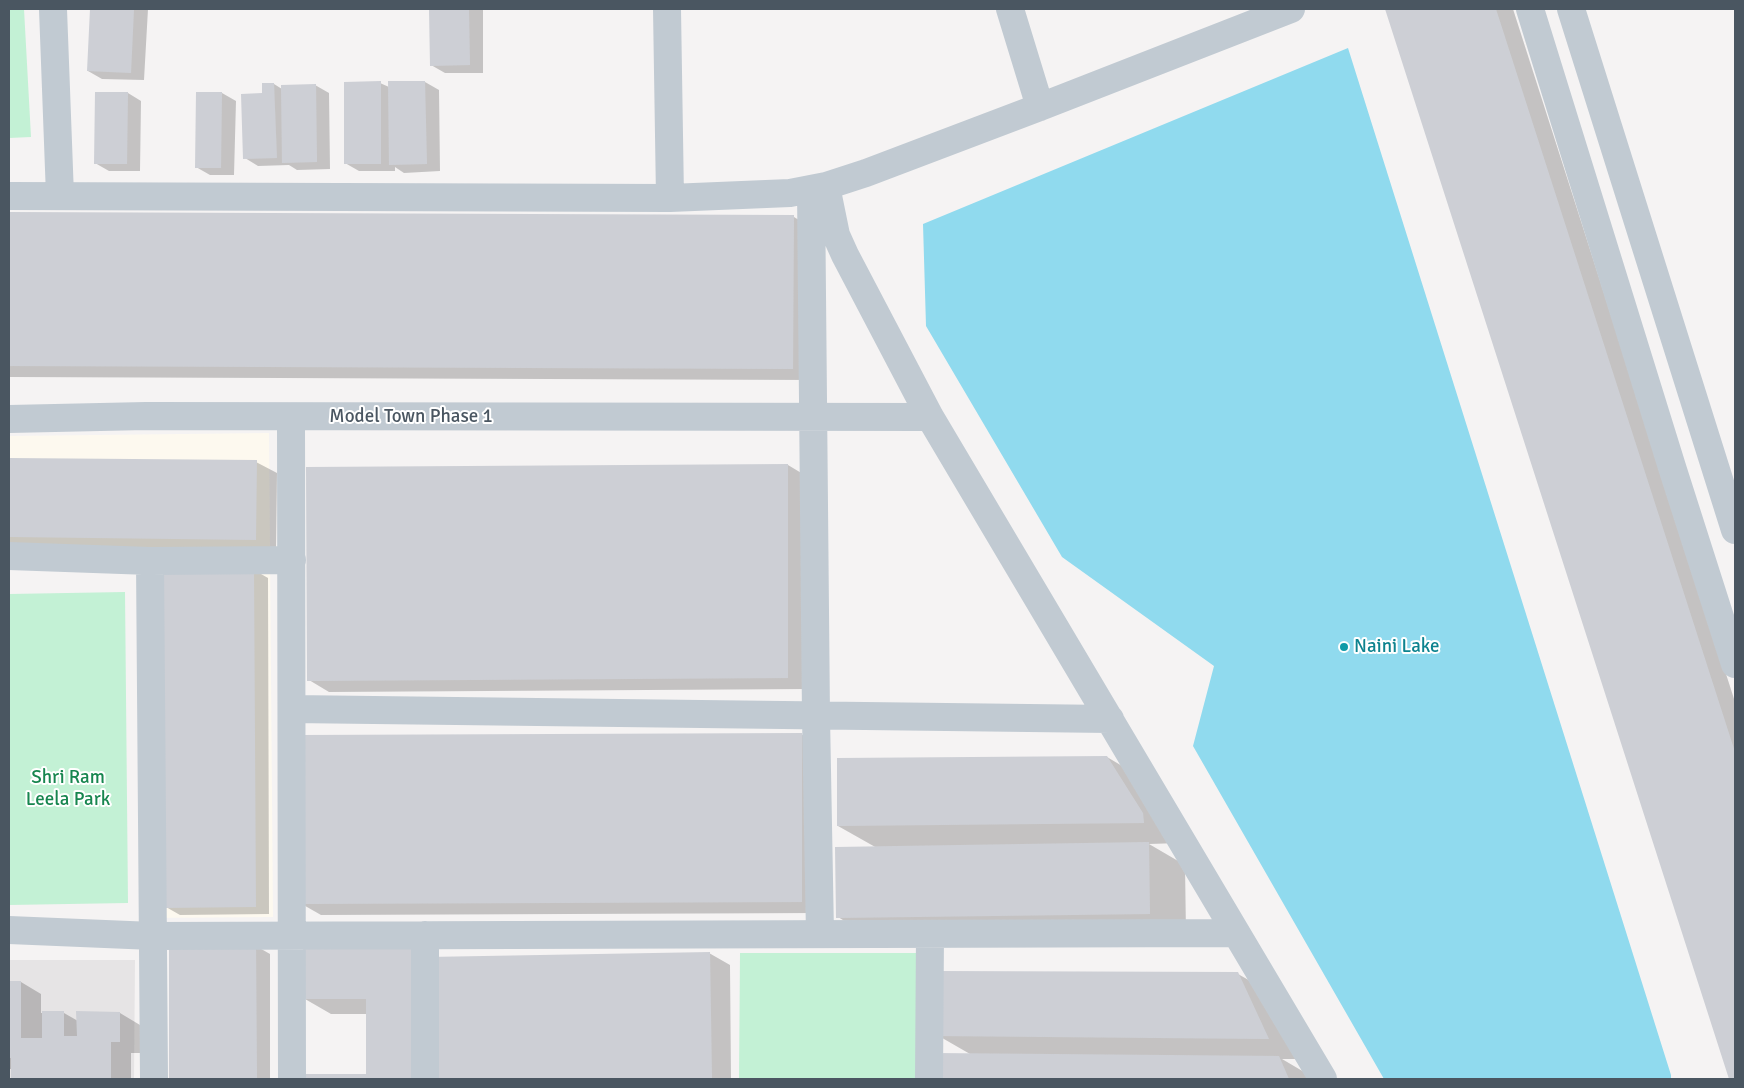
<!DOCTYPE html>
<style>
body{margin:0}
#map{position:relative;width:1744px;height:1088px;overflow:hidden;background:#f5f3f3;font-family:Signika,sans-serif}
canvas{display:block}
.frame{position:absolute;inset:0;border:10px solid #4a5661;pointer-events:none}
</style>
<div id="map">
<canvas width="1744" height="1088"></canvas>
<div class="frame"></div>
</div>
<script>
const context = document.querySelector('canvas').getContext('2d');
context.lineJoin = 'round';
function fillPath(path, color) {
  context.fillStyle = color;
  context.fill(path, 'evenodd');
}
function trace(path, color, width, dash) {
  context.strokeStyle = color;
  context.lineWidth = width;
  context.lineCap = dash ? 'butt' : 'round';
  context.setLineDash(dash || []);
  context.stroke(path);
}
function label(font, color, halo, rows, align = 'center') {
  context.font = font + ' Signika,sans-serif';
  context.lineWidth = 4;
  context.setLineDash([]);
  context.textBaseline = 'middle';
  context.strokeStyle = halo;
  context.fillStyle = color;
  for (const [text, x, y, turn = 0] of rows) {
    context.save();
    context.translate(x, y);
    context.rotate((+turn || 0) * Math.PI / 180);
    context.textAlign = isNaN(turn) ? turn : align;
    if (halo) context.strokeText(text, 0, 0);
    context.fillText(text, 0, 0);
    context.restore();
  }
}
fillPath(new Path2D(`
 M 269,433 L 273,917 L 147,918 L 143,554 L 9,555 L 9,436 Z`), '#fdf9ef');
fillPath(new Path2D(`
 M 9,960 L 135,960 L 134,1079 L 9,1079 Z`), '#e6e4e5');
fillPath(new Path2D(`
 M 9,9 L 24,9 L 31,137 L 9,138 Z
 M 125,592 L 128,903 L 9,905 L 9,594 Z
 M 740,953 L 920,953 L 919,1079 L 739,1079 Z`), '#c3f1d5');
fillPath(new Path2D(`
 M 1348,48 L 1671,1075 L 1671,1079 L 1384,1079 L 1193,746 L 1214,666 L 1062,557 L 926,326 L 923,224 Z`), '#90daee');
fillPath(new Path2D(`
 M 91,9 L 148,9 L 144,80 L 102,79 L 88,71 Z
 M 430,9 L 483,9 L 483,73 L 445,73 L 431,65 Z
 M 1386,9 L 1513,9 L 1735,702 L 1735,1079 L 1730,1079 Z
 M 425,82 L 439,90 L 440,171 L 404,173 L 395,167 L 395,171 L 359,171 L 345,163 L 380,83 L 389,87 L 389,83 Z
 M 274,84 L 282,89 L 315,85 L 329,93 L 330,169 L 297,170 L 289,165 L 258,166 L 245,158 Z
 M 128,93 L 141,101 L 140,171 L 109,171 L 95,163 Z
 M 222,93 L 236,101 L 234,175 L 210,175 L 196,167 Z
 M 9,213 L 794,217 L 807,225 L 813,380 L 9,377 Z
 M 9,459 L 256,462 L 277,473 L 276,551 L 9,548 Z
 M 788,465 L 808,477 L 808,689 L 329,692 L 309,680 Z
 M 254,570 L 268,578 L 269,914 L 180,915 L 166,907 Z
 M 801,734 L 822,746 L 822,913 L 321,915 L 300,903 Z
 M 1107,757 L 1144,779 L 1181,843 L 1149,844 L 1185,865 L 1186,934 L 874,939 L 838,917 L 877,848 L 838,826 Z
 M 256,946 L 270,954 L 270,1079 L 171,1079 L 170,947 Z
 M 709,953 L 730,965 L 731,1079 L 303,1079 L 303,1076 L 367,1075 L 368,1014 L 331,1014 L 305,999 L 433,958 Z
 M 1238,974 L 1275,995 L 1305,1059 L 1282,1059 L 1316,1079 L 935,1079 L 970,1054 L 937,1035 Z
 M 9,982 L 21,982 L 41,994 L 41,1013 L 64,1013 L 78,1021 L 78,1013 L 120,1013 L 140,1025 L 140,1053 L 131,1053 L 131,1079 L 12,1079 L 12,1069 L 9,1069 Z`), '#0003');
fillPath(new Path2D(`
 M 90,9 L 134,9 L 131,73 L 87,71 Z
 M 429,9 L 469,9 L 470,65 L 430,66 Z
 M 1385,9 L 1496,9 L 1735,752 L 1735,1079 L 1729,1079 Z
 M 381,81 L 381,164 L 344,164 L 344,82 Z
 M 388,81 L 425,81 L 427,164 L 389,165 Z
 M 262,83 L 274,83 L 277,158 L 243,159 L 241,94 L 262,93 Z
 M 316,84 L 317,162 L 282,163 L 281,85 Z
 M 95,92 L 128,92 L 127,164 L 94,164 Z
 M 196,92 L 222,92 L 221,168 L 195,168 Z
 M 9,212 L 794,215 L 793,369 L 9,366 Z
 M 9,458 L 257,460 L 256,540 L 9,537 Z
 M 788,464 L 788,678 L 307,681 L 306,467 Z
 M 254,568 L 256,907 L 165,908 L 163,569 Z
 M 802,733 L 802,902 L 299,904 L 299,735 Z
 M 1107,756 L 1143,813 L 1144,823 L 837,826 L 837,758 Z
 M 1149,842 L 1150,914 L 836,918 L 835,847 Z
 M 256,945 L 257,1079 L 169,1079 L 169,946 Z
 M 303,947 L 416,947 L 416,1079 L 302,1079 L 302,1074 L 366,1074 L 366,999 L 304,999 Z
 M 710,952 L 712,1079 L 429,1079 L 427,957 Z
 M 937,971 L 1238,972 L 1269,1039 L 936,1036 Z
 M 9,981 L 21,981 L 21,1038 L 42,1038 L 42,1011 L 64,1011 L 64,1036 L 77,1036 L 76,1011 L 120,1012 L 120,1042 L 111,1042 L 111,1079 L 11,1079 L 11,1058 L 9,1058 Z
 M 934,1053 L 1279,1056 L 1289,1079 L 933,1079 Z`), '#cdcfd5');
trace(new Path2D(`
 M 53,9 L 60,196
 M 667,9 L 670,198
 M 1010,9 L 1040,107
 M 1530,9 L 1672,467 L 1735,664
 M 1571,9 L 1735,530
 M 826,186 L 836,235 L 845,255 L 930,417 L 1323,1079
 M 811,189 L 816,716 L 820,934
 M 9,196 L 670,198 L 790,193 L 826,186 L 866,173 L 1040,107 L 1291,9
 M 291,417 L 292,1079
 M 9,419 L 146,416 L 930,417
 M 9,556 L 150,561 L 292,560
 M 150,561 L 154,1079
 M 292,709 L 1110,719
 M 9,930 L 153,936 L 1236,933
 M 425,1079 L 425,935
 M 929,1079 L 930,934`), '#c1cad2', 28);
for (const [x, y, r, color] of [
 [1344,647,5,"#0f9aa8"]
]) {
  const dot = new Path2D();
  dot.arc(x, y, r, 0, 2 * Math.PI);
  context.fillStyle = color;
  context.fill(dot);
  trace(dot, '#fff', 2);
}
label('19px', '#4a5661', '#fff', [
 ["Model Town Phase 1",411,417]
]);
label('19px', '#0d838f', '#fff', [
 ["Naini Lake",1354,647]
], 'left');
label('19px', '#17864f', '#fff', [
 ["Shri Ram",68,778],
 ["Leela Park",68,800]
]);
</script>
